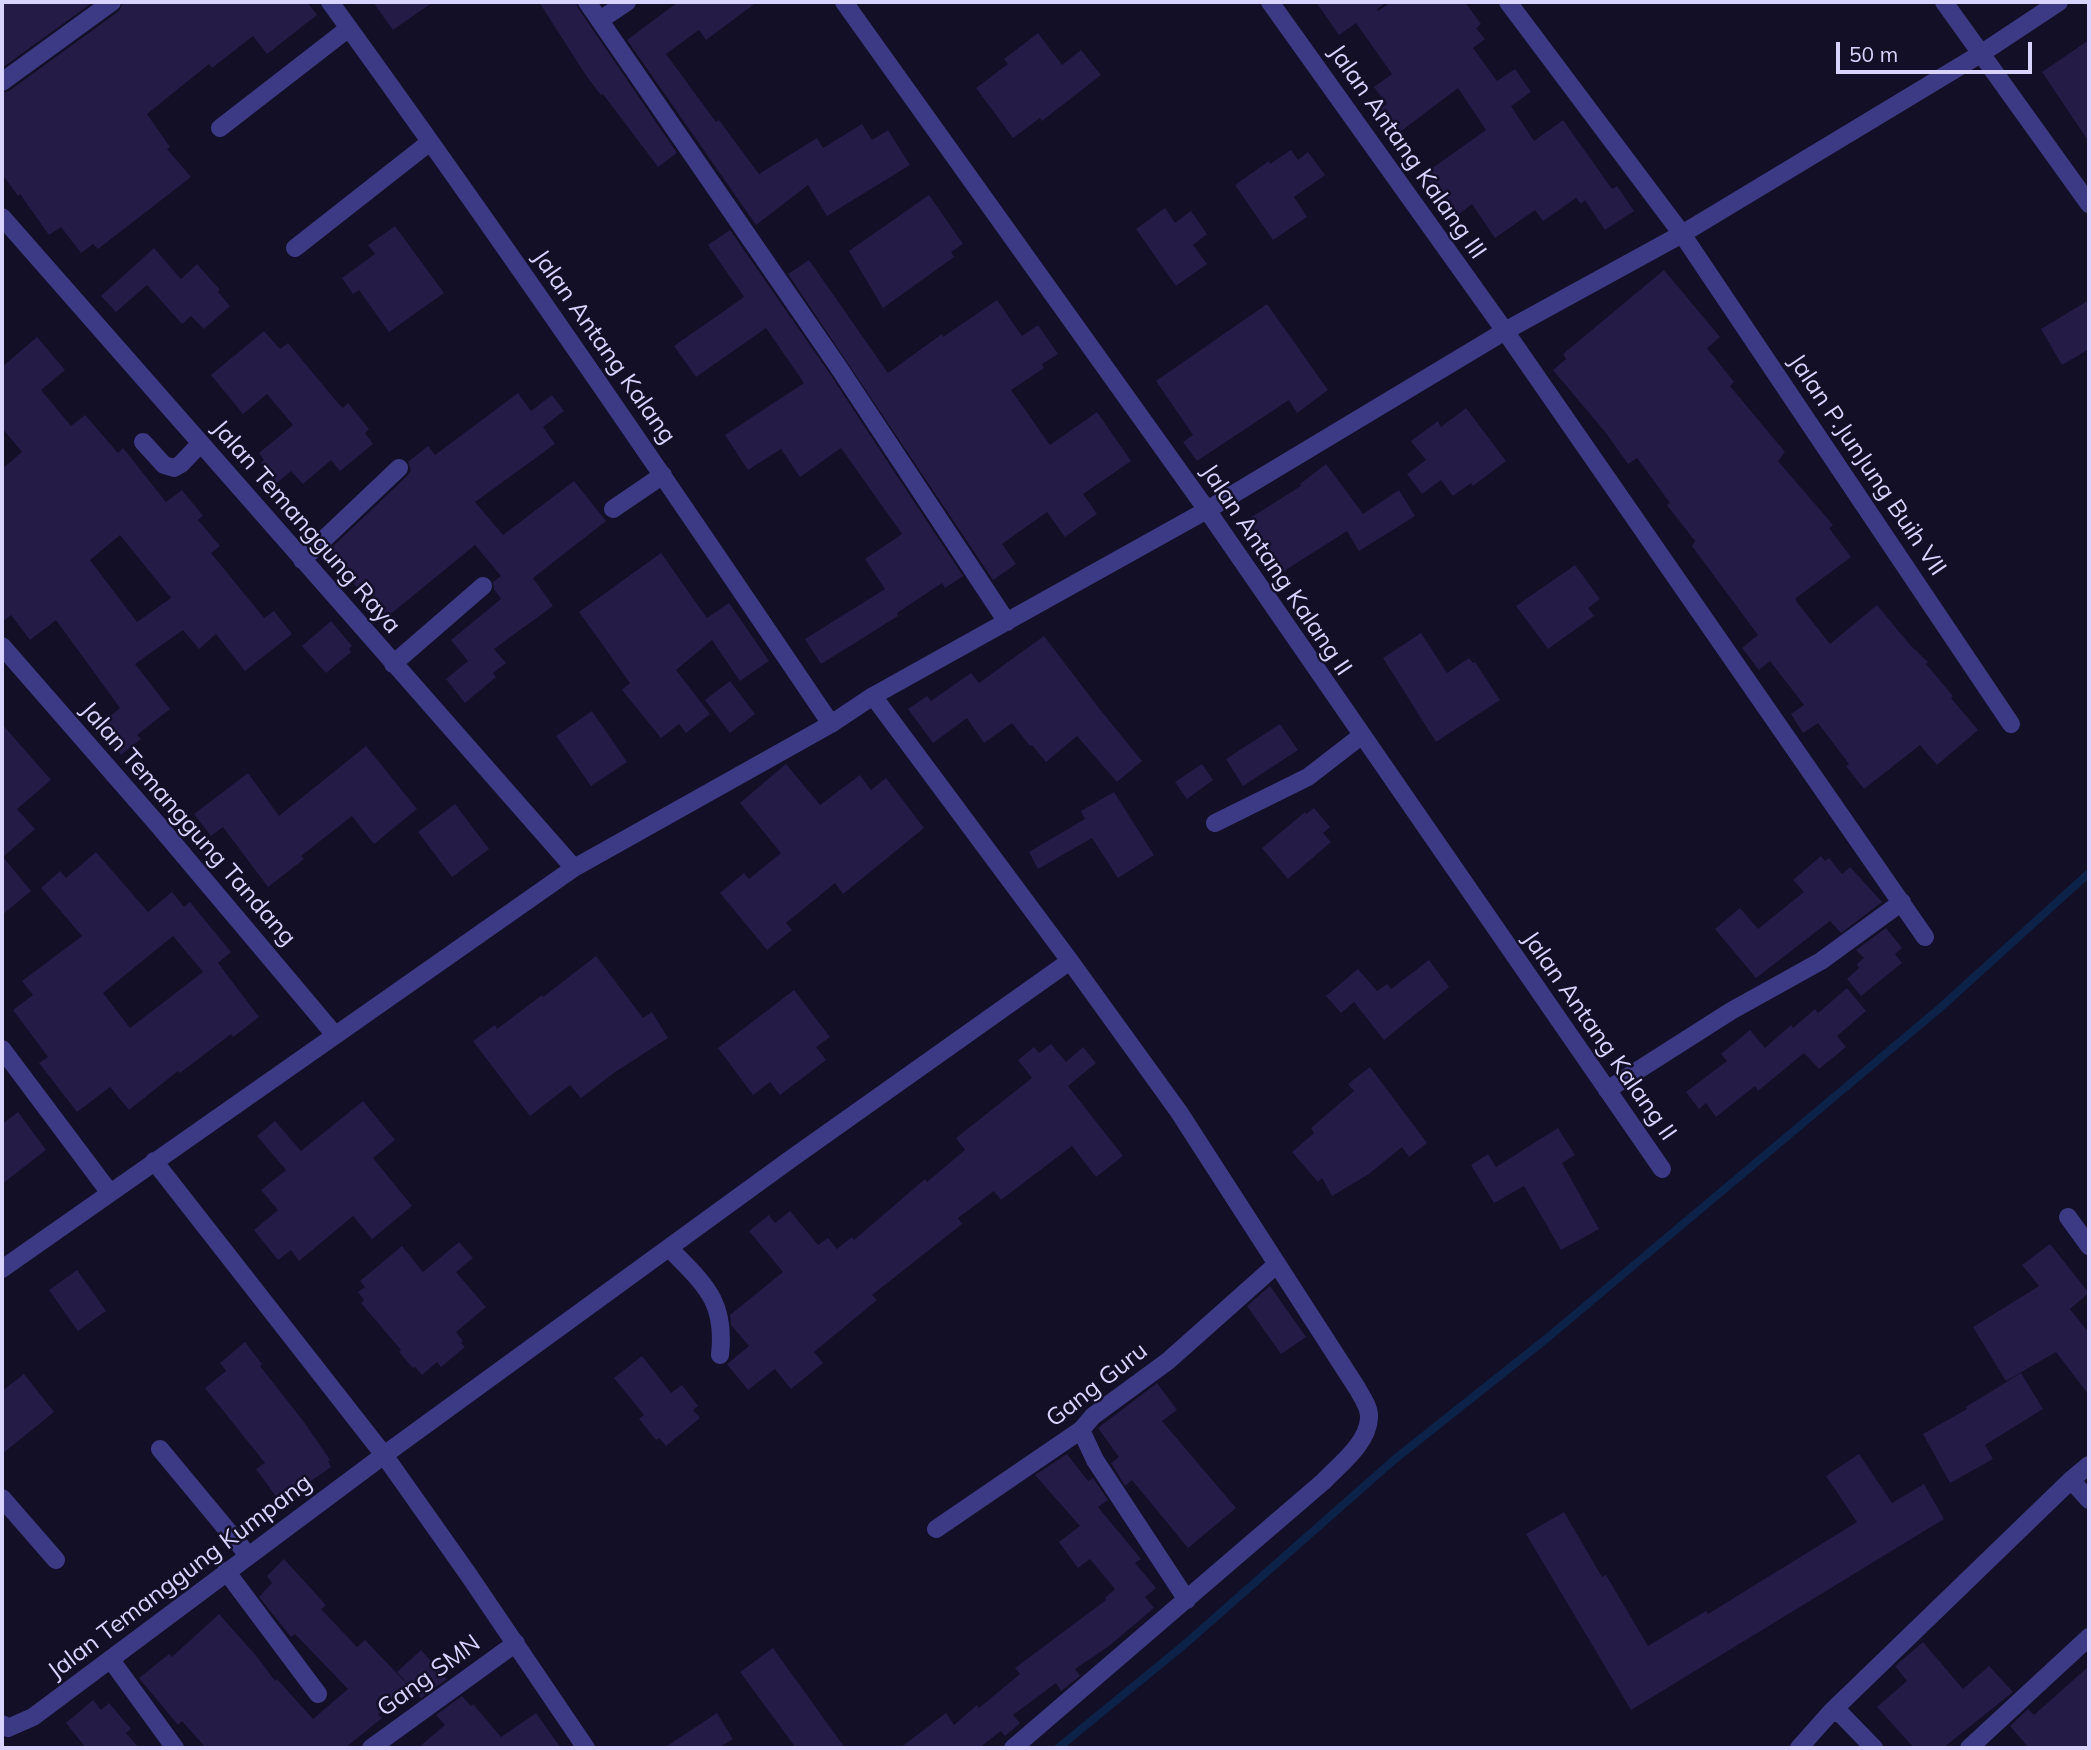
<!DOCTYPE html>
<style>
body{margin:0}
#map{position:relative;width:2091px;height:1750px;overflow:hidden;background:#130f26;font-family:Mulish,sans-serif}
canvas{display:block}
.frame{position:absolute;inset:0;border:4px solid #d9d4ff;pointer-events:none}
.scale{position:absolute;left:1836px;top:42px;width:196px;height:32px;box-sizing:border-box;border:4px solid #d9d4ff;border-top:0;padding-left:9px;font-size:21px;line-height:24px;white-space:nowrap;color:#d9d4ff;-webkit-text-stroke:5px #130f26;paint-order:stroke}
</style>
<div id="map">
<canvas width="2091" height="1750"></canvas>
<div class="frame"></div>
<div class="scale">50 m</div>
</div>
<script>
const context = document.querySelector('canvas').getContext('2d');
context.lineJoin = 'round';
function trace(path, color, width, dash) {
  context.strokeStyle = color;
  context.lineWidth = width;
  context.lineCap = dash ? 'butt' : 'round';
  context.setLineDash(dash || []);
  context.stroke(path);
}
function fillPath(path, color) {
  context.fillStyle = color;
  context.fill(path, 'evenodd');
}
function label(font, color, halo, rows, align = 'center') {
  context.font = font + ' Mulish,sans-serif';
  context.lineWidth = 5;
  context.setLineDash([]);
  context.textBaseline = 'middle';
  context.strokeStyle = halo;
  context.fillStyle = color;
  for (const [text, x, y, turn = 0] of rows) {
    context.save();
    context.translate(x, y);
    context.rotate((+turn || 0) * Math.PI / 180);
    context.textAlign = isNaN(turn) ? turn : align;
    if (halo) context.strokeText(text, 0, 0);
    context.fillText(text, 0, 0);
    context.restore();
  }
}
trace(new Path2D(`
 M 1058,1748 L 1184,1645 L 1395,1459 L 1546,1339 L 1940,1008 L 2089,873`), '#0c2248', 8);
fillPath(new Path2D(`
 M 2,2 L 93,2 L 2,68 Z
 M 123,2 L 307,2 L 317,15 L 267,54 L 253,36 L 212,68 L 209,64 L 147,114 L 170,147 L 167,149 L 191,177 L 98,249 L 93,244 L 81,253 L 61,227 L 49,235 L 20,194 L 18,196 L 2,174 L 2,93 L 9,91 L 119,11 Z
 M 373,2 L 433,2 L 393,30 Z
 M 539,2 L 576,2 L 578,8 L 677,153 L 658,167 L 603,94 L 601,95 L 587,77 Z
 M 678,2 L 757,2 L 706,40 L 699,30 L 666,54 L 716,122 L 719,120 L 759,174 L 817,138 L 823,148 L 862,124 L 872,140 L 888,130 L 910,165 L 827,216 L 808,185 L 756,225 L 627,40 Z
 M 1316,2 L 1387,2 L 1377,9 L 1378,11 L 1391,2 L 1465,2 L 1481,24 L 1476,28 L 1485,39 L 1473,48 L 1497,81 L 1515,69 L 1531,92 L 1511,106 L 1534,141 L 1563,120 L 1612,189 L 1617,186 L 1634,211 L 1605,230 L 1585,200 L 1581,204 L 1576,198 L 1543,221 L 1535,210 L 1495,238 L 1472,204 L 1455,217 L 1424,174 L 1486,130 L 1458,88 L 1396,135 L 1377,111 L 1387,104 L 1374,87 L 1392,74 L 1356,23 L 1339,35 Z
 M 1038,33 L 1062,65 L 1081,50 L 1101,75 L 1042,121 L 1040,118 L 1013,138 L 976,88 L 1008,64 L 1004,59 Z
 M 2089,40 L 2089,142 L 2042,72 Z
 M 1291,150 L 1298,160 L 1308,152 L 1325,175 L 1294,197 L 1307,217 L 1273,240 L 1235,185 L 1269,161 L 1270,164 Z
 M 929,195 L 963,244 L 951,252 L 954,257 L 883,308 L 849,251 Z
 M 1165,208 L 1175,223 L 1191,211 L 1207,234 L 1193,245 L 1207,264 L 1176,286 L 1136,229 Z
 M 395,226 L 444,293 L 389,332 L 359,290 L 353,294 L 342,278 L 375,254 L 368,245 Z
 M 730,230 L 828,371 L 963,576 L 945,588 L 942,583 L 897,613 L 898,616 L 821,664 L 805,639 L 885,589 L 865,559 L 902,534 L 841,448 L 800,477 L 781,449 L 748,470 L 725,435 L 804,383 L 766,328 L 696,377 L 674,346 L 744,297 L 708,245 Z
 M 154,248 L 181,279 L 197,264 L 220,290 L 218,292 L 230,306 L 204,329 L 191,316 L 182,324 L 147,285 L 116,312 L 101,296 Z
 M 809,260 L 888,373 L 942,334 L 943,337 L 997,300 L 1022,336 L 1038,325 L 1058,354 L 1042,364 L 1044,368 L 1011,390 L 1050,445 L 1097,412 L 1131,461 L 1083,494 L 1097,514 L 1065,537 L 1047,512 L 1002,544 L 1016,564 L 993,580 L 788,274 Z
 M 1664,270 L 1720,337 L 1707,348 L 1734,382 L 1730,386 L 1785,452 L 1778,461 L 1833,525 L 1829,528 L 1851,557 L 1796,598 L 1796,601 L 1830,644 L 1877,605 L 1910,645 L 1928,662 L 1926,664 L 1953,696 L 1951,698 L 1978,730 L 1937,765 L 1920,745 L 1864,789 L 1846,766 L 1849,764 L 1818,723 L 1803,733 L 1791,714 L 1804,705 L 1770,661 L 1759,670 L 1742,648 L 1758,635 L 1692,546 L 1695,541 L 1667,505 L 1670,503 L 1637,458 L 1628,464 L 1606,433 L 1553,370 L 1566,359 L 1563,354 Z
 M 2089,300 L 2089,349 L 2062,365 L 2041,329 Z
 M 1267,304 L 1328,390 L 1297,413 L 1289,400 L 1197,461 L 1183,442 L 1193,435 L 1156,381 Z
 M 264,331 L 280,349 L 288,343 L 337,402 L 343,408 L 348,403 L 369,429 L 365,433 L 373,444 L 340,471 L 331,460 L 303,484 L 291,471 L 277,483 L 261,463 L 264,460 L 259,453 L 293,425 L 267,394 L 243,414 L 211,375 Z
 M 37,337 L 65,370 L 41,390 L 71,426 L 85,415 L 118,453 L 123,448 L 166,502 L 182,490 L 203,516 L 198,520 L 220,546 L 211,553 L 264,618 L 274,611 L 292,634 L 245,671 L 216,634 L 199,649 L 183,630 L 135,664 L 170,709 L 137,735 L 141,739 L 121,755 L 98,726 L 120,708 L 56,620 L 30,640 L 11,615 L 2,622 L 2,469 L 22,452 L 2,428 L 2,367 ZM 120,535 L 171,598 L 137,622 L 90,560 Z
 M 518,393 L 531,411 L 552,395 L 564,411 L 543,427 L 555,444 L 475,502 L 503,535 L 574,481 L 606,521 L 533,578 L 553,606 L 494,649 L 506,663 L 493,673 L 496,677 L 465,703 L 446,679 L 468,661 L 451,640 L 501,599 L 494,589 L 493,582 L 501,576 L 475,545 L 387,617 L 379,606 L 375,609 L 327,552 L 407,476 L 411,470 L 408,462 L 428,446 L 435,455 Z
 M 1466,408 L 1506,461 L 1473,486 L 1471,483 L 1453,496 L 1441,480 L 1422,494 L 1407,474 L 1426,460 L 1411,441 L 1438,421 L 1441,427 Z
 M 1326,464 L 1363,514 L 1399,490 L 1415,516 L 1359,551 L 1347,531 L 1281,573 L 1247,520 L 1301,486 L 1300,484 Z
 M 661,553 L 707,618 L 729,603 L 769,661 L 740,681 L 712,640 L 676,670 L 710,714 L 686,733 L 679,724 L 661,738 L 622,690 L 630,683 L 579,612 Z
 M 1575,565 L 1600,599 L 1588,608 L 1594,616 L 1548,649 L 1516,606 Z
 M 331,621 L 352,646 L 349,649 L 351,652 L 326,673 L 302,646 Z
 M 1421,633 L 1447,673 L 1469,658 L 1473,663 L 1475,662 L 1500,700 L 1436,742 L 1383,658 Z
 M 1044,636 L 1098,707 L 1142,761 L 1117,782 L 1077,736 L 1046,762 L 1032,745 L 1030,746 L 1012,723 L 984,743 L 967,718 L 933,743 L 908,709 L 927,696 L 931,701 L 971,673 L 979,683 Z
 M 730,681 L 755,714 L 730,733 L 705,700 Z
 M 592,711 L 627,762 L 591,786 L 556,736 Z
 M 2,724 L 51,780 L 17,809 L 35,829 L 3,857 L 31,891 L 2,915 Z
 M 1280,724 L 1298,750 L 1243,786 L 1226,759 Z
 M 366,746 L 417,809 L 374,844 L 352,816 L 301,856 L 304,859 L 268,887 L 223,827 L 211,836 L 194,814 L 248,773 L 279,816 Z
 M 786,764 L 820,805 L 860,775 L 871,790 L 886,778 L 924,828 L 843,894 L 835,883 L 786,923 L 792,930 L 767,950 L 720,893 L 744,873 L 749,879 L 781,853 L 740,803 Z
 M 1202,764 L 1213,780 L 1187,799 L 1175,782 Z
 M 1114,792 L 1154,855 L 1118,878 L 1092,838 L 1038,869 L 1029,852 L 1085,819 L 1081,811 Z
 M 455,804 L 489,849 L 452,877 L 418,832 Z
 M 1314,808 L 1330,827 L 1323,833 L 1331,842 L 1288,879 L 1262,848 L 1305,812 L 1306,814 Z
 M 96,852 L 148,912 L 172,892 L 184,907 L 190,902 L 231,952 L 218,963 L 259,1017 L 233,1037 L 231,1034 L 180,1073 L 178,1071 L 129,1110 L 110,1087 L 77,1112 L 39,1063 L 48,1057 L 13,1010 L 33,995 L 22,981 L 82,936 L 41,888 L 60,871 L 66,878 ZM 173,936 L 203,972 L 130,1028 L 103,993 Z
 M 1821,856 L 1825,861 L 1829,858 L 1842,874 L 1850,867 L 1882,902 L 1841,933 L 1830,921 L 1756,978 L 1715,929 L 1740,908 L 1758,929 L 1804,892 L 1793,880 Z
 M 1886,928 L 1902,948 L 1895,954 L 1902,963 L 1861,996 L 1847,979 L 1859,968 L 1857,964 L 1864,958 L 1856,950 Z
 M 596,956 L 643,1018 L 652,1012 L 668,1038 L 615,1072 L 581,1098 L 570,1085 L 530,1116 L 473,1041 L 495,1025 L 497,1029 L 542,995 L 543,997 Z
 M 1429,960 L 1449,987 L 1384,1040 L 1354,1002 L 1341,1013 L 1326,996 L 1358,969 L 1377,991 L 1387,984 L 1391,989 Z
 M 1847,988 L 1866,1011 L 1837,1036 L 1846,1047 L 1819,1069 L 1804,1053 L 1758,1091 L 1755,1086 L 1716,1117 L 1706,1103 L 1699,1109 L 1686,1092 L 1727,1061 L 1721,1054 L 1750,1030 L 1765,1048 L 1791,1025 L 1793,1028 L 1815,1009 L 1818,1013 Z
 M 794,990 L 830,1037 L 816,1047 L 826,1060 L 780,1095 L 770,1082 L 753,1095 L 718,1048 Z
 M 1051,1044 L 1066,1062 L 1083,1047 L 1096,1063 L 1068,1086 L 1123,1156 L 1096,1177 L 1072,1146 L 1001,1200 L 994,1191 L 958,1218 L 962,1224 L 872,1295 L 877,1300 L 814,1352 L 823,1363 L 791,1389 L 775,1369 L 748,1390 L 727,1364 L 749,1346 L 731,1325 L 730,1315 L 783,1272 L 749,1231 L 769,1215 L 775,1223 L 790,1211 L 818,1245 L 828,1238 L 837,1249 L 852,1237 L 854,1240 L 925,1179 L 927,1182 L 965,1150 L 956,1138 L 1032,1078 L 1018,1060 L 1034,1047 L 1039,1053 Z
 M 1370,1067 L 1427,1143 L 1409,1157 L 1402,1147 L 1369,1174 L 1332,1196 L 1322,1178 L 1318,1182 L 1292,1152 L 1314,1133 L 1311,1128 L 1354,1091 L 1348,1084 Z
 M 363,1101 L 395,1140 L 373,1158 L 412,1206 L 372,1239 L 353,1216 L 299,1261 L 291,1250 L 278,1260 L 254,1230 L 278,1210 L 261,1190 L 286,1170 L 257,1136 L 275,1121 L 301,1151 Z
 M 18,1112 L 46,1150 L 2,1184 L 2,1124 Z
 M 1558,1128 L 1575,1155 L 1562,1163 L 1599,1229 L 1561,1250 L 1524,1186 L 1494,1203 L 1471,1165 L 1488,1154 L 1496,1167 Z
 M 459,1242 L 473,1258 L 456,1272 L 486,1307 L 456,1332 L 463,1341 L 461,1343 L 465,1347 L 441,1367 L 437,1362 L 422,1375 L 415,1367 L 413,1368 L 399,1352 L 401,1350 L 361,1303 L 364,1300 L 358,1292 L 365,1287 L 360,1281 L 402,1246 L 423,1272 Z
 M 2050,1244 L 2089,1293 L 2070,1309 L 2089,1333 L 2089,1395 L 2056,1352 L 2006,1381 L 1973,1327 L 2039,1286 L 2022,1265 Z
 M 77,1270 L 106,1311 L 78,1331 L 49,1290 Z
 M 1270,1286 L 1306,1337 L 1281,1354 L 1247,1306 Z
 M 245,1342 L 262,1364 L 260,1366 L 304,1422 L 330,1460 L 328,1461 L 331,1467 L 294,1493 L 291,1488 L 277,1498 L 256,1469 L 265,1463 L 205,1388 L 226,1371 L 220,1363 Z
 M 642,1356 L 671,1393 L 682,1385 L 698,1406 L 693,1410 L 700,1418 L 666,1446 L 659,1438 L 656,1440 L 639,1419 L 644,1415 L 614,1378 Z
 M 2021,1373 L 2043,1409 L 1985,1445 L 1993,1459 L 1950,1483 L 1923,1434 L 1967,1409 L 1966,1407 Z
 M 24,1374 L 54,1412 L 2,1454 L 2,1391 Z
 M 1157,1383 L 1177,1410 L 1162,1421 L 1236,1508 L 1188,1548 L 1132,1480 L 1125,1486 L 1111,1463 L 1119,1457 L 1098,1428 Z
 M 1067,1454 L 1088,1481 L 1093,1478 L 1108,1500 L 1098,1507 L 1141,1559 L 1135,1563 L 1156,1588 L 1145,1597 L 1154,1608 L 1109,1646 L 1075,1669 L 1080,1676 L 1061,1691 L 1056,1683 L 1013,1715 L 1020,1723 L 1005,1736 L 1001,1731 L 979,1748 L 900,1748 L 946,1713 L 954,1725 L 977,1705 L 979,1708 L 1020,1674 L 1015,1668 L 1106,1600 L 1105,1598 L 1115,1589 L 1090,1559 L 1078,1568 L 1059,1542 L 1080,1526 L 1035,1475 Z
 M 1859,1454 L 1892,1503 L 1924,1484 L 1944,1519 L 1631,1710 L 1526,1534 L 1564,1512 L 1602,1577 L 1606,1575 L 1648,1646 L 1706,1611 L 1708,1614 L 1857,1522 L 1826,1476 Z
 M 284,1559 L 326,1605 L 321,1609 L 357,1647 L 365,1640 L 409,1686 L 378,1714 L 382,1718 L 345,1748 L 206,1748 L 182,1721 L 178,1725 L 139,1678 L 169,1654 L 172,1657 L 219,1614 L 258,1658 L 275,1681 L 277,1679 L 313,1719 L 348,1689 L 295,1634 L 291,1637 L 259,1597 L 272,1583 L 267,1576 Z
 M 1923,1642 L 1963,1689 L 1989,1666 L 2013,1692 L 1943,1748 L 1914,1748 L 1877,1707 L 1907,1681 L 1895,1666 Z
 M 773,1648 L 845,1748 L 796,1748 L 740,1672 Z
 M 421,1650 L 447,1679 L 421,1698 L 397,1672 Z
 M 2089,1666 L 2089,1748 L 2029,1748 L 2010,1726 L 2028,1709 L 2034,1715 Z
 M 462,1696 L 471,1706 L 473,1704 L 501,1737 L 536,1713 L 561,1748 L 418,1748 L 445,1725 L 436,1715 Z
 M 93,1700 L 101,1710 L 109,1703 L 131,1729 L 126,1733 L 139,1748 L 86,1748 L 66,1723 Z
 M 717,1713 L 733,1739 L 719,1748 L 664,1748 Z`), '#241b47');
trace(new Path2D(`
 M 330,2 C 502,239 667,481 831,724
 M 587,2 L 837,365 L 1007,622
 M 844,2 L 1207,510 L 1662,1169
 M 1270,2 L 1505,331 L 1925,937
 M 1508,2 L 1682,234 L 2011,724
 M 1944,2 L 2089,204
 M 600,20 L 627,2
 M 2,82 L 112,2
 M 220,128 L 349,28
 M 2,217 L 574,868
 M 295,248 L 430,142
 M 143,442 L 164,465 L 174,468 L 181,464 L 200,444
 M 613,509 L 663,475
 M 302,560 L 399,468
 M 2,646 L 159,826 L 335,1035
 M 393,664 L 483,586
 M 873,696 L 1070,961 L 1179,1112 L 1357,1388 C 1362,1397 1370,1408 1369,1418 C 1368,1443 1340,1464 1324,1481 L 1013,1748
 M 1215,823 L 1308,777 L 1361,736
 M 2,1049 L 110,1193
 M 1607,1090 L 1731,1011 L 1821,961 L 1902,902
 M 154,1161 L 384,1455 L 468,1574 L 586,1748
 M 2068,1217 L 2089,1246
 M 670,1249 C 705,1285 726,1301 720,1355
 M 2,1269 L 574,868 L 831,724 L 873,696 L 1207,510 L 1505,331 L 1682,234 L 1982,53 L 2059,2
 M 1081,1430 L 1095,1460 L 1187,1600
 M 160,1449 L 248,1555
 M 2071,1480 L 2089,1500
 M 2,1498 L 56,1560
 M 936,1529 L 1081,1430 L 1093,1416 L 1168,1361 L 1276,1265
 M 226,1571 L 318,1694
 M 111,1660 L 175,1748
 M 1831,1712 L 2071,1480 L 2089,1465
 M 2,1724 L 8,1728 L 33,1717 L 384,1455 L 788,1161 L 1070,961
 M 371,1748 L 516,1643
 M 1799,1748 L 1831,1712 L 1841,1714 L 1874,1748
 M 1969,1748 L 2089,1637`), '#3d3a85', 18);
label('24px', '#d9d4ff', '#130f26', [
 ["Jalan Antang Kalang III",1407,152,55],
 ["Jalan Antang Kalang",604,347,55],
 ["Jalan P.JunJung Buih VII",1867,465,56],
 ["Jalan Temanggung Raya",306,527,49],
 ["Jalan Antang Kalang II",1276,570,56],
 ["Jalan Temanggung Tandang",188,824,49],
 ["Jalan Antang Kalang II",1599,1036,55],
 ["Gang Guru",1097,1385,-38],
 ["Jalan Temanggung Kumpang",180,1577,-37],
 ["Gang SMN",429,1676,-36]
]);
</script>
